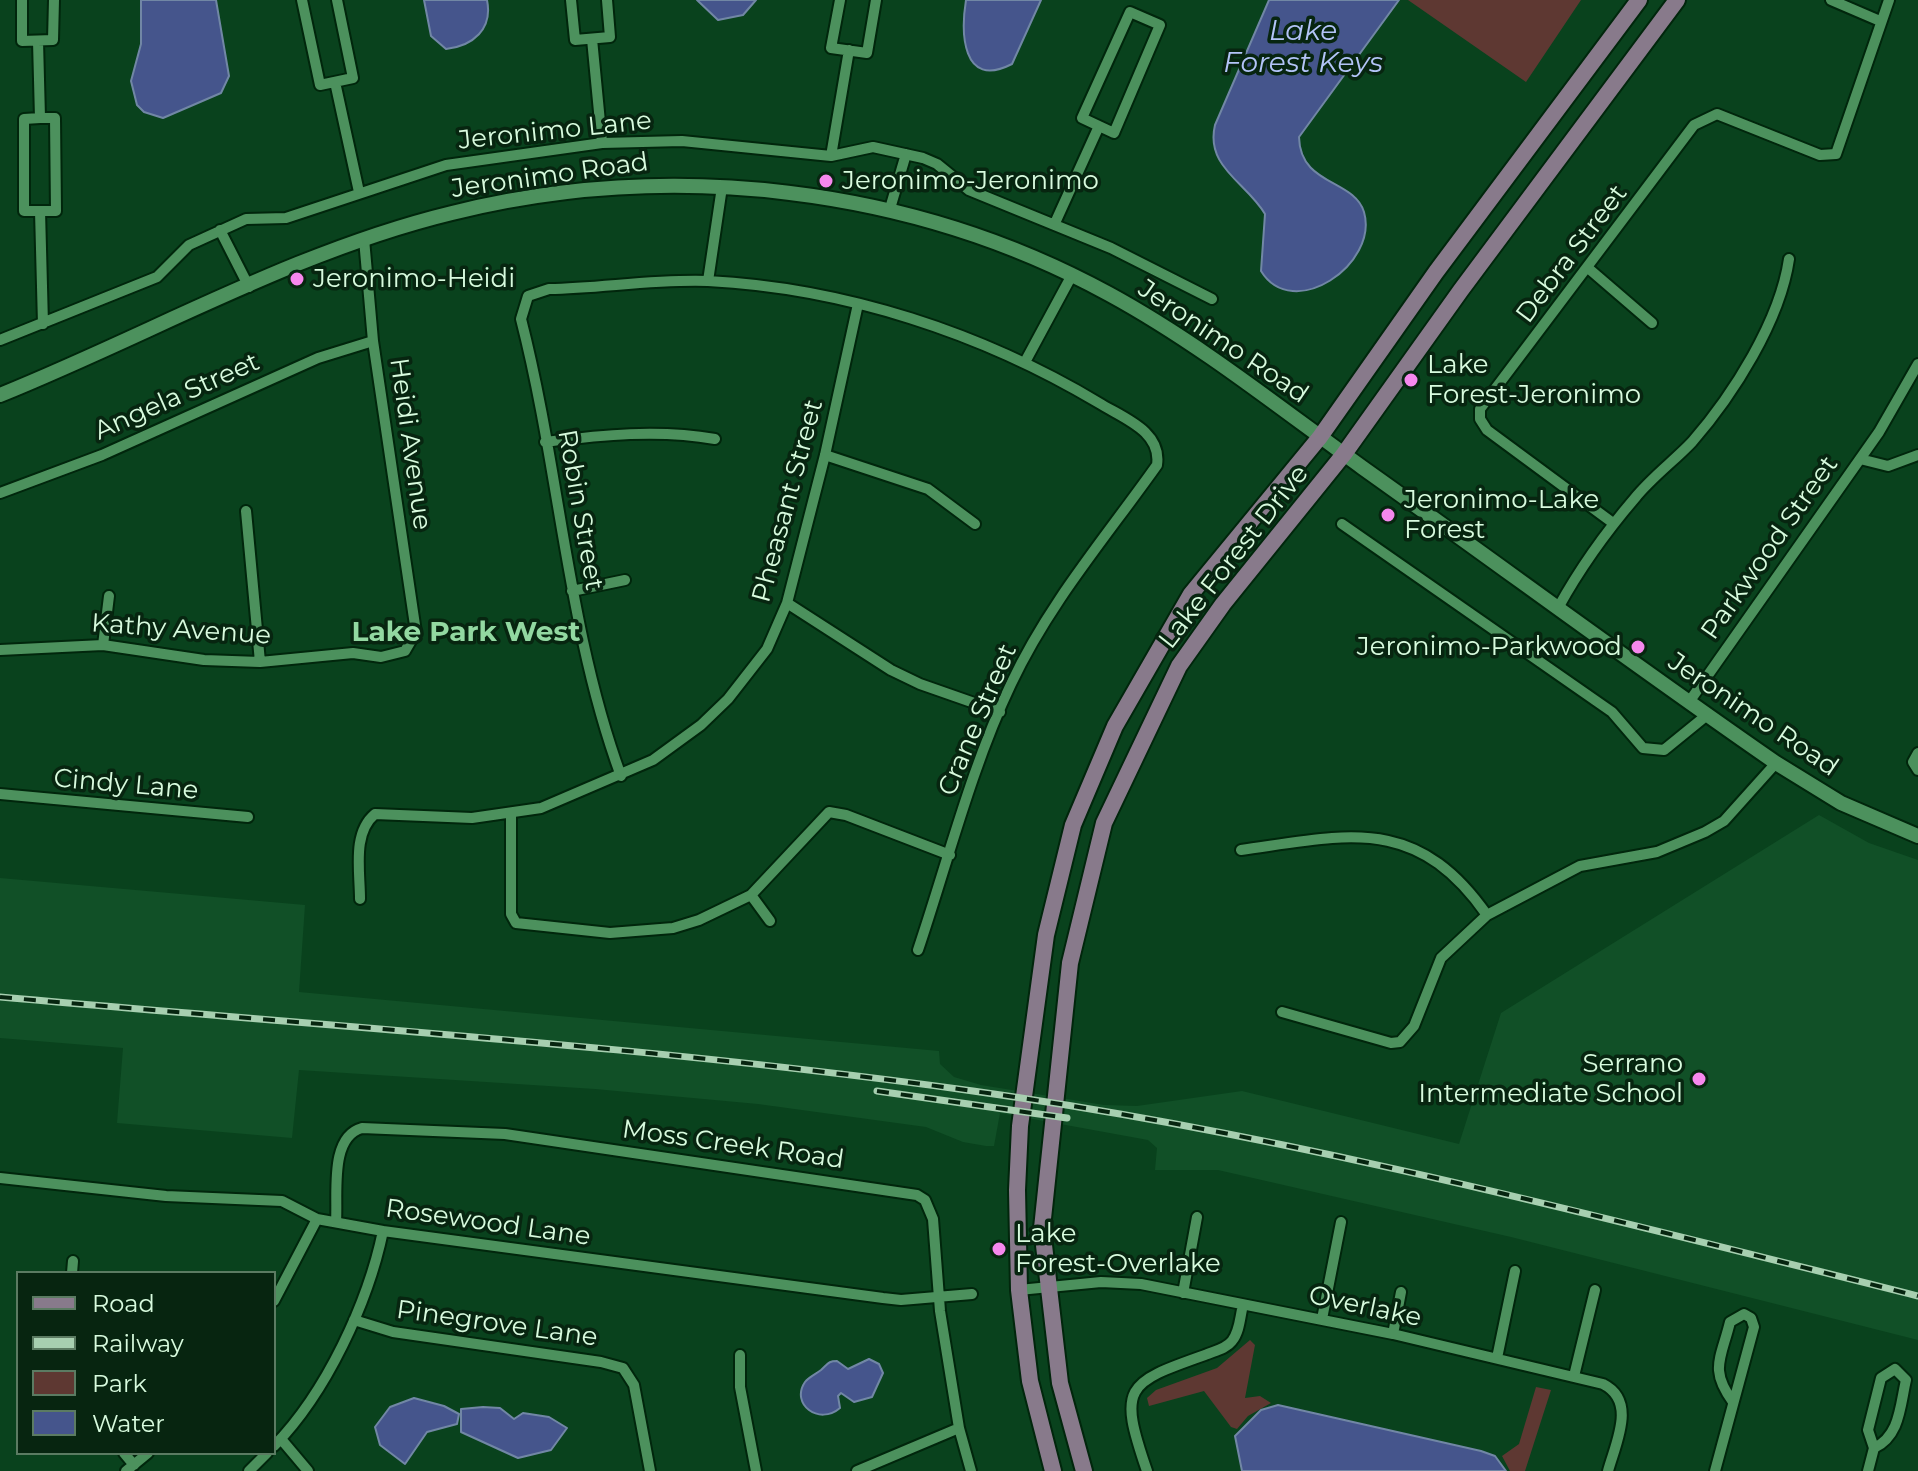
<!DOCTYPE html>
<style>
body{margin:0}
#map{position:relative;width:1918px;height:1471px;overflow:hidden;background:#09421d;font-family:Montserrat,sans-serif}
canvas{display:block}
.legend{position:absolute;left:16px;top:1271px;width:260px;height:184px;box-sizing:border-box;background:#072510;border:2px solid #5b7b62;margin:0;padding:10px 14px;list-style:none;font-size:24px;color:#d8fbde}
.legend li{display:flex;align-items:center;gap:16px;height:40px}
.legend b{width:40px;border:2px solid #5b7b62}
</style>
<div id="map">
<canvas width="1918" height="1471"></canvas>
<ul class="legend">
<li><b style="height:10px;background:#887a8b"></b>Road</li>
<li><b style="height:10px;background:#a7cfb0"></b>Railway</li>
<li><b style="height:22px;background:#5e3832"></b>Park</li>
<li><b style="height:22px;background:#45558c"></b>Water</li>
</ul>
</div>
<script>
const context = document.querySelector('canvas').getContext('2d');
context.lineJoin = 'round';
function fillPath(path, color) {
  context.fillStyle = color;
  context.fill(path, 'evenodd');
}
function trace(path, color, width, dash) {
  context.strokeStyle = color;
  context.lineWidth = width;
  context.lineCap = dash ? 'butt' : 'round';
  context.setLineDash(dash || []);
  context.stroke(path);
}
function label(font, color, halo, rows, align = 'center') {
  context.font = font + ' Montserrat,sans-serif';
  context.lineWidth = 7;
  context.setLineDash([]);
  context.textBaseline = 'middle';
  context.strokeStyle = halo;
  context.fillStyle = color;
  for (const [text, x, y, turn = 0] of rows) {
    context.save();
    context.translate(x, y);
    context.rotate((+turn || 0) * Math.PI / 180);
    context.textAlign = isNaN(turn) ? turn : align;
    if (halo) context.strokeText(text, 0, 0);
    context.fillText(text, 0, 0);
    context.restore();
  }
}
fillPath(new Path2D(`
 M 1819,815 L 1869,843 L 1918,860 L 1918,1340 L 1511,1237 L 1218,1170 L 1155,1170 L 1157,1148 L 1148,1140 L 1000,1113 L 994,1146 L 986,1146 L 963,1142 L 926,1127 L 758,1104 L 595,1089 L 299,1070 L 292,1138 L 117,1123 L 123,1048 L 0,1038 L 0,878 L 305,905 L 299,992 L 939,1051 L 940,1064 L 954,1077 L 981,1085 L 1104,1105 L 1137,1106 L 1242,1091 L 1459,1144 L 1501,1013 Z`), '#115027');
fillPath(new Path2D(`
 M 1408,0 L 1581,0 L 1526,82 Z
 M 1250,1340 L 1255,1345 L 1245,1398 L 1260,1396 L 1271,1403 L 1248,1416 L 1237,1429 L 1231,1427 L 1204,1391 L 1149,1406 L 1147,1398 L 1156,1390 L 1217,1368 Z
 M 1536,1387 L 1551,1390 L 1525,1471 L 1510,1471 L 1502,1456 L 1519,1444 Z`), '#5e3832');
const water = new Path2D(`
 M 141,0 L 216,0 L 229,76 L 221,93 L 163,118 L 144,112 L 137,105 L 131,81 L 141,44 Z
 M 424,0 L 487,0 C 493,29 473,46 446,49 L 431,36 Z
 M 697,0 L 756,0 L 743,15 L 718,20 Z
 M 966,0 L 1041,0 L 1012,64 C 961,90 961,31 966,0 Z
 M 1269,0 L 1399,0 L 1299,137 C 1300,186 1354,179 1364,212 C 1379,264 1293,323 1261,271 L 1265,214 C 1246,182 1205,167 1215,125 Z
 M 869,1359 L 879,1364 L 883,1373 L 872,1397 L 854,1402 L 841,1393 L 838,1396 L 840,1408 C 819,1426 790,1404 805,1382 C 809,1377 816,1374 821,1370 C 828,1364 828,1361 837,1361 L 848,1369 Z
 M 414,1398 L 444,1406 L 459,1414 L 457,1424 L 427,1432 L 405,1464 L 380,1445 L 375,1427 L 390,1407 Z
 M 1278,1405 L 1481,1451 L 1495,1456 L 1506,1471 L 1242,1471 L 1235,1436 L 1261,1410 Z
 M 483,1407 L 500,1408 L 514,1419 L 523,1413 L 549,1417 L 567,1428 L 551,1450 L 518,1458 L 461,1432 L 461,1409 Z`);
fillPath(water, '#45558c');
trace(water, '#7187a5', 2);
const minor = new Path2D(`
 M 22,0 L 22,41 L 53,40 L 54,0
 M 302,0 L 320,85 L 353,78 L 337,0
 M 571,0 L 575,40 L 610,37 L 607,0
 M 840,0 L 831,48 L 867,53 L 876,0
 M 1831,0 L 1880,21
 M 592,39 L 602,143
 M 38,41 L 40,118 L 55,118 L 56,211 L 40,211 L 43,324
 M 335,82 L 359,192
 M 831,156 L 849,50
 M 40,211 L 24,211 L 24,119 L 40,118
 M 889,212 L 906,154
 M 1055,223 L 1099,126 L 1082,118 L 1130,12 L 1160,25 L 1114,133 L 1099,126
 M 220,230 L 249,287
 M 1588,268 L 1652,323
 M 708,281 L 722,187
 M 0,340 L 157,277 L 189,245 L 246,219 L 286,218 L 446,165 L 602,143 L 682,141 L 831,156 L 873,147 L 923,158 L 937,164 L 969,190 L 1111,248 L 1212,299
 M 1025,362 L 1072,275
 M 545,442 C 602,435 658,429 715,439
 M 825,455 L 928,489 L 975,524
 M 1860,459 L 1888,466 L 1918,455
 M 0,493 L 102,455 L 318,358 L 373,341
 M 246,511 L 260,662
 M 1613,523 L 1487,430 L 1480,419 L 1480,409 L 1694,125 L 1717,114 L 1820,155 L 1836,154 L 1889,0
 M 1342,524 L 1612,712 L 1643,748 L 1664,750 L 1707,715
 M 572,591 L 625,580
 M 787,603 L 891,670 L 920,684 L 1000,712
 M 1558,608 C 1580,568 1605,533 1635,498 C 1652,477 1674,461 1692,442 C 1733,395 1780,321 1789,259
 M 103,645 L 109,596
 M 0,650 L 103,645 L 204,660 L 260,662 L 353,653 L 381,657 L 405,651 L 416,632 L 373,341 L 364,239
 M 1689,702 L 1879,432 L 1918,364
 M 1918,753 L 1913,762 L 1918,770
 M 621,776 C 567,629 560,471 521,319 L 528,296 L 549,289 C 602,288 655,279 708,281 C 845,288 982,333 1099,403 C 1123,418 1162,431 1157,465 C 1106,537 1049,603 1011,684 C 971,768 948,861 918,950
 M 0,794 L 248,817
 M 511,813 L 511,914 L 516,923 L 610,933 L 673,928 L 699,920 L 751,895 L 829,812 L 846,815 L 950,855
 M 1241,850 C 1348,835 1416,814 1487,915
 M 751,895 L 770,921
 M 360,899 C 360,871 352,833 375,814 L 472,818 L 541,808 L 653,760 L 701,725 L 728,699 L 767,649 L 787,603 L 825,455 L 858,304
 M 1282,1012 L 1391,1043 L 1400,1042 L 1414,1026 L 1441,958 L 1487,915 L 1580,866 L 1657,852 L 1705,832 L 1724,821 L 1776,763
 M 0,1178 L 166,1196 L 282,1201 L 317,1219 L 383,1231 L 883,1298 L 901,1300 L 972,1294
 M 336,1222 C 338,1194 329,1137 362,1128 L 505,1134 L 917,1195 L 925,1200 L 933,1219 L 940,1311 L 959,1428 L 971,1471
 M 72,1273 L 73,1261
 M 1019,1290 L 1101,1282 L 1141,1284 L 1393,1334 L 1603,1384 C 1637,1401 1616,1442 1608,1471
 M 1183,1293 L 1197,1217
 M 274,1301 L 317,1219
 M 1322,1319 L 1341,1222
 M 354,1320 L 393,1332 L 601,1362 L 623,1368 L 634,1385 L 650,1471
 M 1393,1334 L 1401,1292
 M 740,1355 L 740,1387 L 756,1471
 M 1497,1358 L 1515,1271
 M 1574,1376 L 1595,1290
 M 281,1439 L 308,1471
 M 274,1446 C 326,1393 368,1303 383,1231
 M 124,1453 L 134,1465
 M 126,1471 L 148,1453
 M 249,1471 L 267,1453
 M 857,1471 L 959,1428
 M 1147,1471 C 1118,1387 1125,1383 1205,1355 C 1214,1351 1226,1349 1232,1341 C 1240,1331 1240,1316 1243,1305
 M 1715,1471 L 1754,1327 L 1751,1318 L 1744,1314 L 1730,1322 C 1721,1359 1709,1369 1733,1402
 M 1868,1471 L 1874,1448 L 1868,1430 L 1881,1378 L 1895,1369 L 1906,1380 C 1900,1406 1900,1436 1874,1448`);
const secondary = new Path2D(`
 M 0,395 C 149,335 295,251 452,213 C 670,159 911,186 1109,294 C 1199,343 1280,408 1363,468 C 1501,566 1637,667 1776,763 L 1841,803 L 1918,836`);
const primary = new Path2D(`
 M 1053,1471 L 1030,1381 L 1019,1290 L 1017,1190 L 1020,1126 L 1046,935 L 1073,825 L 1115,726 L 1191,594 L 1320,437 L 1436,272 L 1639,0
 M 1084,1471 L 1060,1383 L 1042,1228 L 1070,963 L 1104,823 L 1179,666 L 1223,604 L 1344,454 L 1461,290 L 1677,0`);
trace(minor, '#01260c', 14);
trace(secondary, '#01260c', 18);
trace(primary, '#01260c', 20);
trace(minor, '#4c915d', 10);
trace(secondary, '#4c915d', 14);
trace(primary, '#887a8b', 16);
const rail = new Path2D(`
 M 0,997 C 324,1026 650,1046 973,1091 C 1292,1135 1605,1218 1918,1296
 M 877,1091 L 1067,1118`);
trace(rail, '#a7cfb0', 7);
trace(rail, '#072510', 4, [12]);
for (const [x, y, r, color] of [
 [826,181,8,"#f688ed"],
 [297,279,8,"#f688ed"],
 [1411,380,8,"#f688ed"],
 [1388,515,8,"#f688ed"],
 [1638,647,8,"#f688ed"],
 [1699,1079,8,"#f688ed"],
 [999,1249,8,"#f688ed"]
]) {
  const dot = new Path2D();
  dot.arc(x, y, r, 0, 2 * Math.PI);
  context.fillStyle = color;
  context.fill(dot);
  trace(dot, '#072510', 3);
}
label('26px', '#d8fbde', '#072510', [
 ["Jeronimo Lane",555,131,-6],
 ["Jeronimo Road",550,176,-8],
 ["Debra Street",1572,254,-53],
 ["Jeronimo Road",1223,342,34],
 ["Angela Street",177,397,-24],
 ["Heidi Avenue",410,444,82],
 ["Pheasant Street",788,501,-75],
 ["Robin Street",580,510,80],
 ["Parkwood Street",1770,548,-55],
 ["Lake Forest Drive",1234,557,-52],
 ["Kathy Avenue",181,630,4],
 ["Jeronimo Road",1753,715,34],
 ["Crane Street",978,720,-67],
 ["Cindy Lane",126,785,5],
 ["Moss Creek Road",733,1145,8],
 ["Rosewood Lane",488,1223,8],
 ["Overlake",1365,1307,12],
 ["Pinegrove Lane",497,1324,8]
]);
label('26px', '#d8fbde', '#072510', [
 ["Jeronimo-Jeronimo",842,181],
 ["Jeronimo-Heidi",313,279],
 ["Lake",1427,365],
 ["Forest-Jeronimo",1427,395],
 ["Jeronimo-Lake",1404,500],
 ["Forest",1404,530],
 ["Jeronimo-Parkwood",1622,647,"right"],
 ["Serrano",1683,1064,"right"],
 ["Intermediate School",1683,1094,"right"],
 ["Lake",1015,1234],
 ["Forest-Overlake",1015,1264]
], 'left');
label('italic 28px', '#b3c4f7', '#072510', [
 ["Lake",1303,32],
 ["Forest Keys",1303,64]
]);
label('bold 28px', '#92d8a1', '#072510', [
 ["Lake Park West",466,633]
]);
</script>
